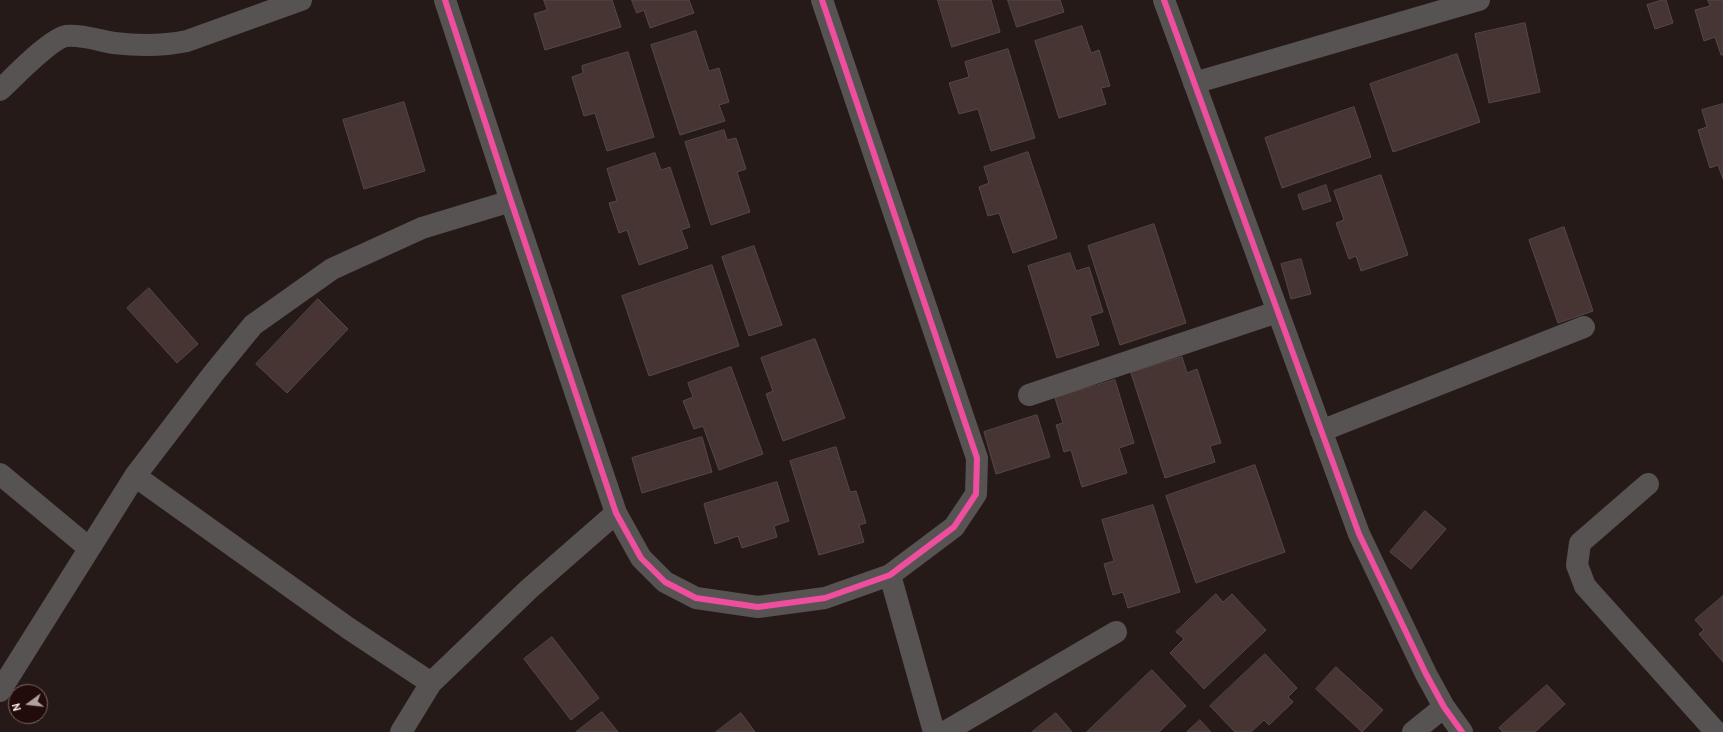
<!DOCTYPE html>
<style>
body{margin:0}
#map{position:relative;width:1723px;height:732px;overflow:hidden;background:#261a19;font-family:Overpass,sans-serif}
canvas{display:block}
.north{position:absolute;left:8px;top:684px;width:40px;height:40px;box-sizing:border-box;background:#220c0a;border:1px solid #786462;border-radius:50%;rotate:255deg;font-size:11px;font-weight:700;line-height:16px;text-align:center;color:#fae9e7}
.north::after{content:'';display:block;margin:auto;width:14px;height:18px;background:#b0a19f;clip-path:polygon(50% 0,100% 100%,50% 72%,0 100%)}
</style>
<div id="map">
<canvas width="1723" height="732"></canvas>
<div class="north">N</div>
</div>
<script>
const context = document.querySelector('canvas').getContext('2d');
context.lineJoin = 'round';
function fillPath(path, color) {
  context.fillStyle = color;
  context.fill(path, 'evenodd');
}
function trace(path, color, width, dash) {
  context.strokeStyle = color;
  context.lineWidth = width;
  context.lineCap = dash ? 'butt' : 'round';
  context.setLineDash(dash || []);
  context.stroke(path);
}
const building = new Path2D(`
 M 544,0 L 612,0 L 621,27 L 545,50 L 534,14 L 547,10 Z
 M 632,0 L 689,0 L 694,13 L 650,28 L 644,10 L 637,13 Z
 M 938,0 L 991,0 L 1000,32 L 952,47 Z
 M 1008,0 L 1060,0 L 1064,12 L 1017,27 Z
 M 1662,0 L 1666,0 L 1673,23 L 1655,29 L 1647,5 Z
 M 1708,0 L 1723,0 L 1723,55 L 1721,55 L 1715,37 L 1704,41 L 1695,10 L 1710,6 Z
 M 1525,23 L 1540,92 L 1489,103 L 1475,34 Z
 M 1082,26 L 1091,53 L 1099,50 L 1110,86 L 1101,88 L 1106,104 L 1059,118 L 1035,41 Z
 M 696,31 L 709,71 L 719,68 L 729,102 L 719,105 L 725,121 L 680,135 L 651,45 Z
 M 1008,49 L 1035,138 L 991,151 L 978,109 L 959,114 L 949,83 L 969,77 L 965,62 Z
 M 628,52 L 654,137 L 607,151 L 595,113 L 584,116 L 572,77 L 583,73 L 582,66 Z
 M 1457,54 L 1480,122 L 1393,152 L 1370,84 Z
 M 404,102 L 425,171 L 364,189 L 343,120 Z
 M 1723,104 L 1723,179 L 1718,165 L 1710,168 L 1698,130 L 1707,127 L 1702,110 Z
 M 1354,107 L 1371,157 L 1282,188 L 1265,138 Z
 M 724,130 L 727,140 L 736,138 L 746,169 L 737,172 L 750,212 L 711,225 L 685,142 Z
 M 1028,152 L 1057,238 L 1013,253 L 999,213 L 988,216 L 979,187 L 989,183 L 984,167 Z
 M 655,153 L 661,170 L 670,167 L 690,227 L 681,230 L 688,248 L 639,265 L 627,230 L 619,233 L 609,203 L 617,201 L 607,169 Z
 M 1381,175 L 1408,255 L 1361,271 L 1356,256 L 1349,259 L 1336,223 L 1344,220 L 1334,191 Z
 M 1326,185 L 1331,201 L 1303,210 L 1298,195 Z
 M 1154,224 L 1186,323 L 1120,345 L 1088,246 Z
 M 1564,227 L 1593,311 L 1558,323 L 1529,240 Z
 M 754,246 L 782,325 L 749,336 L 722,257 Z
 M 1070,253 L 1076,271 L 1089,267 L 1103,312 L 1090,316 L 1099,345 L 1057,358 L 1028,266 Z
 M 1301,259 L 1311,294 L 1291,299 L 1281,264 Z
 M 712,265 L 739,346 L 649,376 L 622,296 Z
 M 149,288 L 198,344 L 177,363 L 127,308 Z
 M 318,299 L 348,329 L 287,393 L 256,364 Z
 M 815,339 L 845,418 L 783,441 L 766,394 L 773,391 L 761,358 Z
 M 1182,357 L 1187,373 L 1197,369 L 1221,443 L 1210,446 L 1215,462 L 1165,478 L 1131,373 Z
 M 731,367 L 763,454 L 719,470 L 703,426 L 694,429 L 683,401 L 693,397 L 688,383 Z
 M 1115,380 L 1134,443 L 1119,448 L 1127,473 L 1082,487 L 1071,450 L 1064,452 L 1056,425 L 1063,423 L 1055,398 Z
 M 1037,415 L 1050,457 L 996,474 L 984,432 Z
 M 702,437 L 712,472 L 642,493 L 632,458 Z
 M 836,447 L 850,492 L 856,491 L 866,523 L 859,525 L 864,542 L 819,555 L 790,461 Z
 M 1255,465 L 1285,552 L 1196,583 L 1166,496 Z
 M 777,482 L 789,521 L 774,526 L 777,537 L 742,548 L 738,536 L 715,544 L 704,504 Z
 M 1153,505 L 1180,592 L 1128,608 L 1123,592 L 1113,595 L 1104,564 L 1114,561 L 1102,520 Z
 M 1425,511 L 1446,529 L 1411,569 L 1390,552 Z
 M 1216,594 L 1223,602 L 1232,594 L 1266,630 L 1204,689 L 1170,653 L 1184,639 L 1176,632 Z
 M 1723,596 L 1723,662 L 1699,634 L 1704,630 L 1695,620 Z
 M 552,637 L 599,698 L 571,720 L 524,659 Z
 M 1265,654 L 1297,688 L 1288,697 L 1293,702 L 1269,725 L 1264,720 L 1251,732 L 1235,732 L 1210,706 Z
 M 1336,667 L 1383,710 L 1362,732 L 1316,689 Z
 M 1152,670 L 1186,706 L 1159,732 L 1087,732 Z
 M 1547,685 L 1565,704 L 1535,732 L 1503,732 L 1499,728 Z
 M 602,712 L 618,732 L 576,732 Z
 M 741,713 L 755,732 L 716,732 Z
 M 1056,713 L 1072,732 L 1032,732 Z
 M 1200,720 L 1211,732 L 1187,732 Z`);
fillPath(building, '#463533');
trace(building, '#554848', 1);
trace(new Path2D(`
 M 445,0 L 511,201 L 616,513 L 641,558 L 665,582 L 696,598 L 758,607 L 825,598 L 890,575 L 954,527 L 976,494 L 977,458 L 822,0
 M 1164,0 L 1359,534 L 1426,674 L 1444,707 L 1462,732
 M 1194,83 L 1479,0
 M 0,90 C 13,78 50,39 66,36 C 82,34 99,41 114,43 C 139,46 163,46 187,41 L 301,0
 M 1029,395 L 1277,312
 M 1321,431 L 1584,327
 M 0,474 L 89,548
 M 135,476 L 348,628 L 431,683
 M 1648,484 L 1580,543 L 1577,565 L 1585,586 L 1716,732
 M 890,575 L 934,732
 M 0,691 L 135,476 L 213,374 L 253,325 L 332,269 L 422,228 L 511,201
 M 401,732 L 431,683 L 529,589 L 616,513
 M 945,732 L 1116,632
 M 1413,732 L 1444,707`), '#585353', 22);
trace(new Path2D(`
 M 445,0 L 511,201 L 616,513 L 641,558 L 665,582 L 696,598 L 758,607 L 825,598 L 890,575 L 954,527 L 976,494 L 977,458 L 822,0
 M 1164,0 L 1359,534 L 1426,674 L 1444,707 L 1462,732`), '#ef4d9e', 6);
</script>
